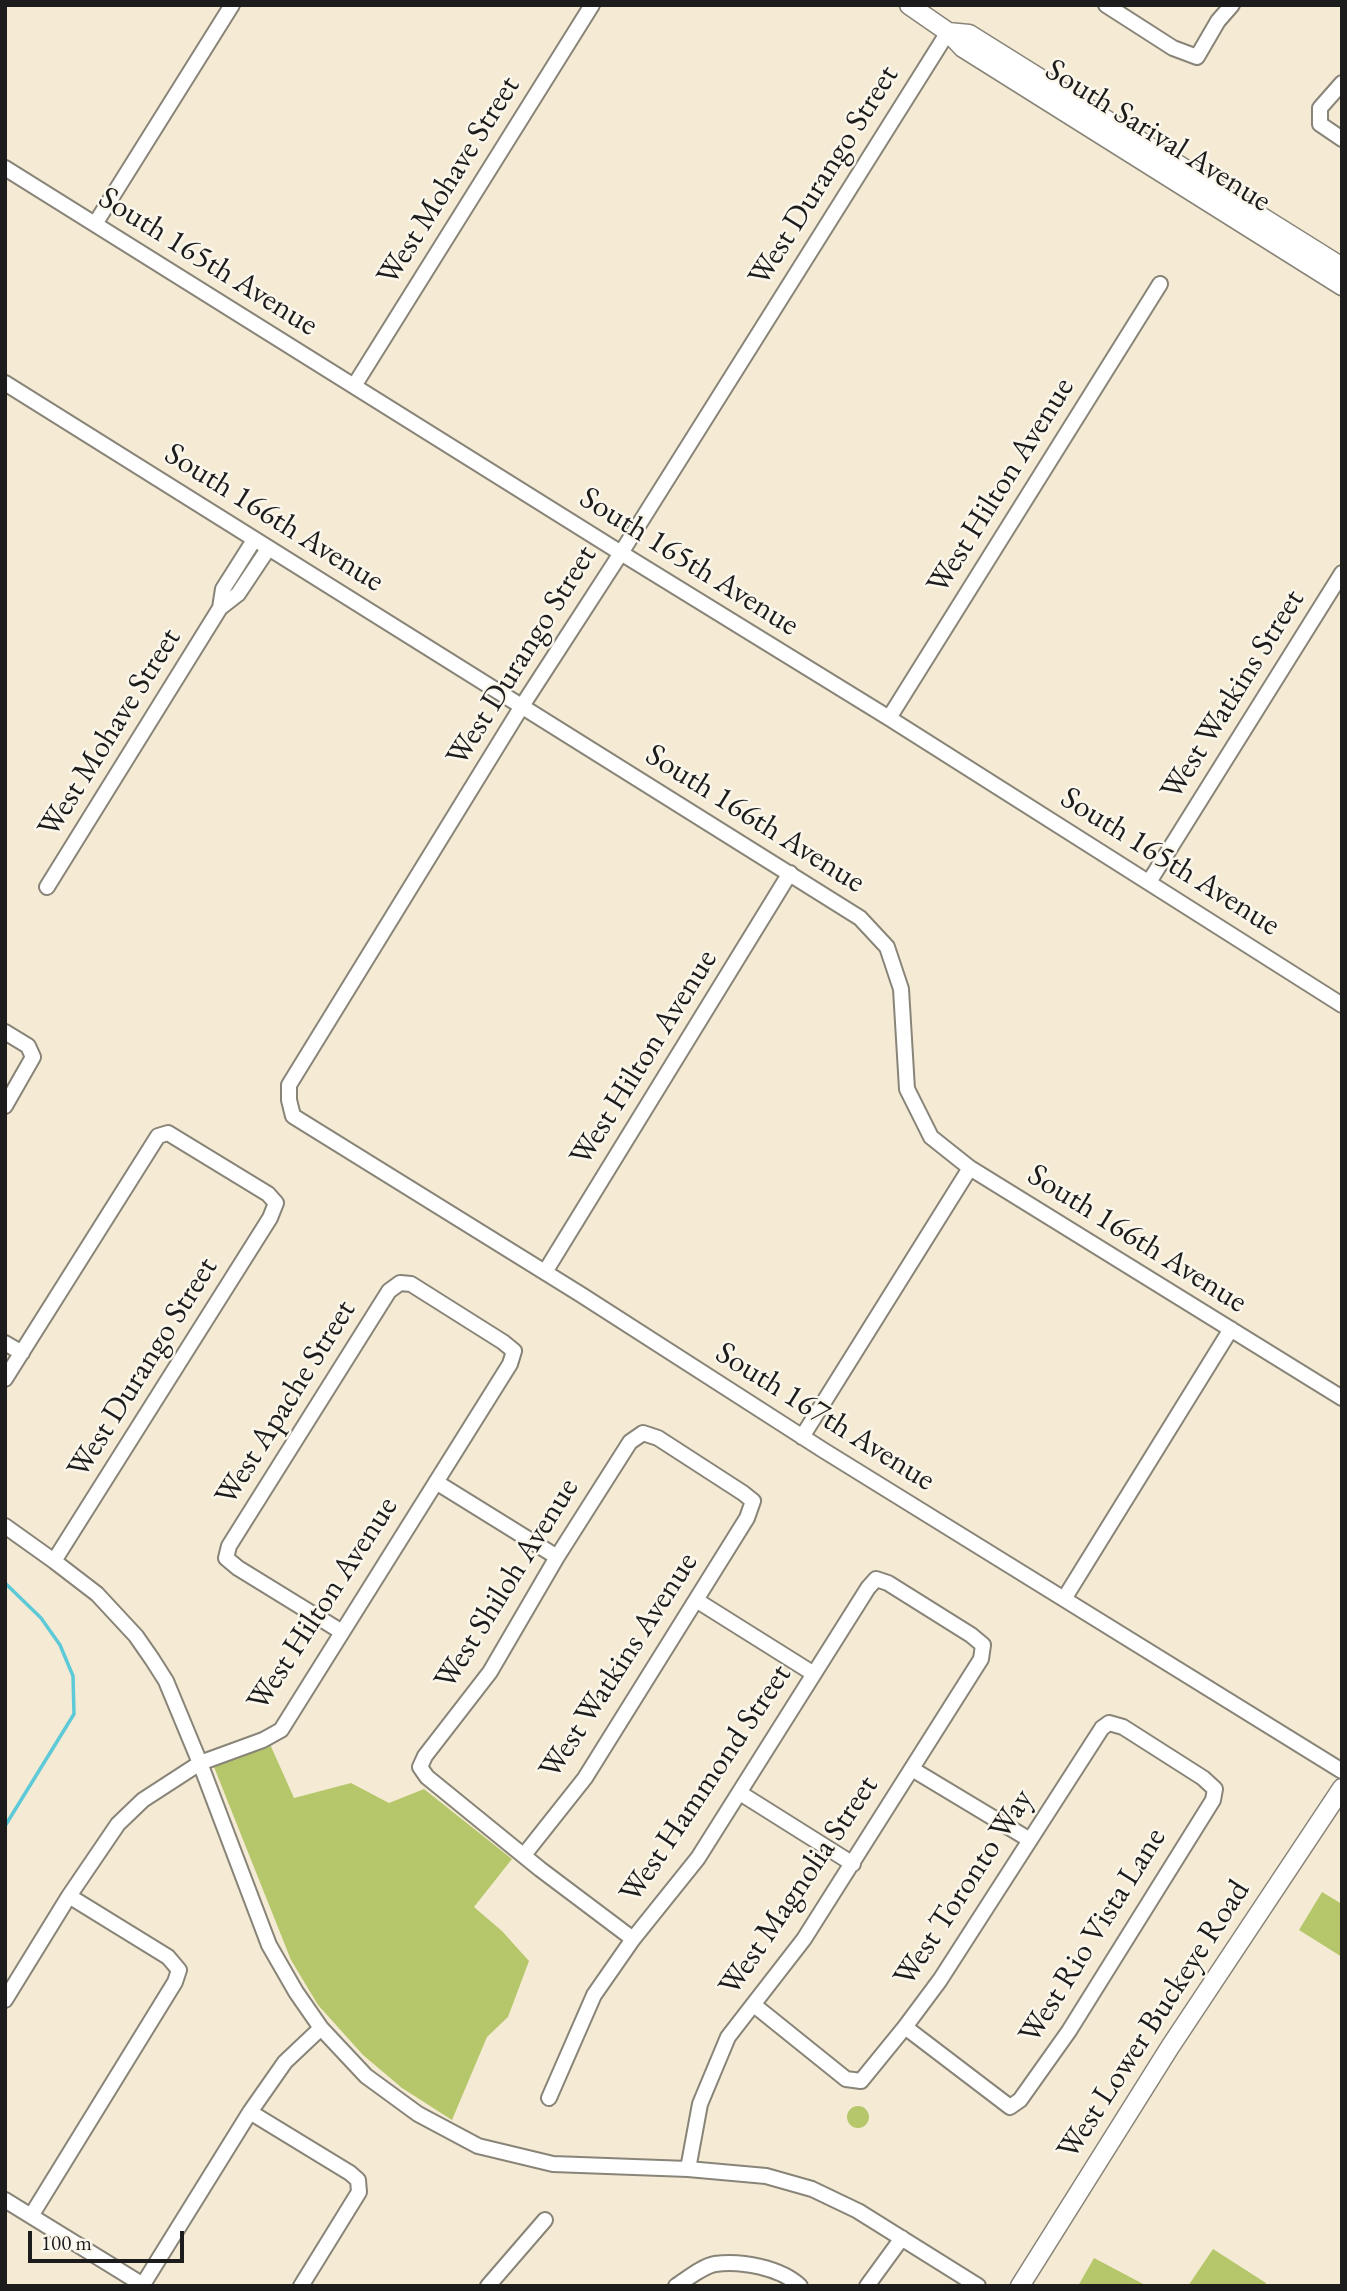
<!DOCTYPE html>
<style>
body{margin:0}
#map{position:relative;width:1347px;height:2291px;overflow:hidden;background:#f5ebd5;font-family:"EB Garamond",serif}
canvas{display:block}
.frame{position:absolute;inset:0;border:7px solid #1c1c1c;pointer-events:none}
.scale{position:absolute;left:28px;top:2231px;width:156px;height:32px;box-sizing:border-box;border:4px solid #1c1c1c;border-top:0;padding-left:9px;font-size:21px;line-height:24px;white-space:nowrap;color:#1c1c1c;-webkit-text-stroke:5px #fbf7ec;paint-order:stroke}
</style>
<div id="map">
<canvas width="1347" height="2291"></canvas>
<div class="frame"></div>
<div class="scale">100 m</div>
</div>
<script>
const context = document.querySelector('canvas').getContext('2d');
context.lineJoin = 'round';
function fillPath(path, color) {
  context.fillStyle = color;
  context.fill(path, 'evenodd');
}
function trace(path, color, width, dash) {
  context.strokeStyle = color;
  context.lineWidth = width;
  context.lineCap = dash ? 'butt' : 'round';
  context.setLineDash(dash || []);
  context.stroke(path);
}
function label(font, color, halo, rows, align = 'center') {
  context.font = font + ' "EB Garamond",serif';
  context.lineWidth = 5;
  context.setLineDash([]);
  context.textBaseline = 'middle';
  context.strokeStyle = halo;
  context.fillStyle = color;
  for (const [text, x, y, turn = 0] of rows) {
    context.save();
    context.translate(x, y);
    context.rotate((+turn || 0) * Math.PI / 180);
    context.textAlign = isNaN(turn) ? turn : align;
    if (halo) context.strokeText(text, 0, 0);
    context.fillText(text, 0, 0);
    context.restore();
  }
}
fillPath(new Path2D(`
 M 269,1742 L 294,1798 L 351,1783 L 389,1803 L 424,1789 L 512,1859 L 474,1907 L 502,1931 L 529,1961 L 508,2017 L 487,2037 L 452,2120 L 402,2088 L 363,2055 L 318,2005 L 291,1960 L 214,1767 Z
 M 1322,1892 L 1342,1904 L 1342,1957 L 1299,1930 Z
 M847 2117a11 11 0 1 1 22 0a11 11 0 1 1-22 0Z
 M 1213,2249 L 1266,2283 L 1265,2286 L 1188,2286 Z
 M 1094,2258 L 1147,2286 L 1078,2286 Z`), '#b5c76a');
trace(new Path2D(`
 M 5,1583 L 41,1618 L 60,1645 L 73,1676 L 74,1714 L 5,1826`), '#5ec9d7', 3.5);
const minor = new Path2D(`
 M 1106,5 L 1173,48 L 1197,57 L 1218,21 L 1232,5
 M 948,32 L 621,553 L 522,706 L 289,1085 L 289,1100 L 293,1116 L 580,1294 L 823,1450 L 1342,1771
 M 1342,83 L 1320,108 L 1320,124 L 1342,139
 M 5,168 L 621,553 L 889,718 L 1342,1005
 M 95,224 L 232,5
 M 5,383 L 860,918 L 887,947 L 901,989 L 907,1089 L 931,1137 L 970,1168 L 1342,1398
 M 354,386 L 592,5
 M 220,608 L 223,589 L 254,540
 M 889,718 L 1160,284
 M 1149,882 L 1342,573
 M 47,887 L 220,608 L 238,594 L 268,549
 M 5,1032 L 28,1046 L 33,1057 L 5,1106
 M 545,1272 L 790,873
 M 5,1343 L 22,1353
 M 5,1379 L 158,1136 L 168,1133 L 268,1194 L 276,1203 L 270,1218 L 54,1561
 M 802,1437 L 970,1168
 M 436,1482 L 557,1557
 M 5,1526 L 54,1561 L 97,1594 L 136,1636 L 152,1659 L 166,1681 L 200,1763 L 269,1945 L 296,1992 L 321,2028 L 366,2076 L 418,2114 L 478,2146 L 553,2164 L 688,2169 L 766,2176 L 812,2189 L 858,2211 L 978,2286
 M 1064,1599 L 1231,1329
 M 696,1600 L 814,1674
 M 912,1769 L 1030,1840
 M 740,1793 L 853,1864
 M 524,1855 L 585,1778 L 747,1518 L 753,1501 L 743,1493 L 658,1438 L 643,1433 L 630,1442 L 557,1557 L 490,1672 L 425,1756 L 420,1767 L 427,1777 L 540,1869 L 633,1939
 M 5,2000 L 69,1896 L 118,1824 L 143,1800 L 200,1763 L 263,1740 L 281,1730 L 510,1364 L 514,1351 L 503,1342 L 411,1284 L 400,1283 L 389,1291 L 229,1546 L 226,1558 L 238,1568 L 342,1632
 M 754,2005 L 846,2079 L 861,2081 L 905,2027 L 940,1980 L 1102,1728 L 1109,1723 L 1123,1727 L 1203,1778 L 1215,1789 L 1213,1800 L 1069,2031 L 1020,2100 L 1010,2107 L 905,2027
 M 549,2098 L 594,1995 L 633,1939 L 698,1858 L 868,1588 L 876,1579 L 888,1583 L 971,1635 L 983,1645 L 981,1659 L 804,1939 L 728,2037 L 700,2104 L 688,2169
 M 250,2112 L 350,2173 L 358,2180 L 359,2192 L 301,2286
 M 5,2200 L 143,2285
 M 31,2216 L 175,1982 L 179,1970 L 168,1957 L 69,1896
 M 142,2286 L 250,2112 L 285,2062 L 321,2028
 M 488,2286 L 545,2220
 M 676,2286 C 687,2279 703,2266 715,2264 C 741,2260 781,2268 800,2286
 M 867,2286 L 902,2238`);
const major = new Path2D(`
 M 909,5 L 948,32 L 963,48 L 1342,286
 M 948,32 L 969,34 L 1342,267
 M 1020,2286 L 1170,2047 L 1342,1788`);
trace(minor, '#888478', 18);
trace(major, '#888478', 21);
trace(minor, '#fff', 14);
trace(major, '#fff', 18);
label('32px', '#1c1c1c', '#fbf7ec', [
 ["South Sarival Avenue",1158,136,32],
 ["West Durango Street",824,176,-58],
 ["West Mohave Street",449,181,-58],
 ["South 165th Avenue",208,262,32],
 ["West Hilton Avenue",1001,486,-58],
 ["South 166th Avenue",274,518,32],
 ["South 165th Avenue",689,562,32],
 ["West Durango Street",522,656,-58],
 ["West Watkins Street",1233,695,-58],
 ["West Mohave Street",110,733,-58],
 ["South 166th Avenue",755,819,32],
 ["South 165th Avenue",1170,862,32],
 ["West Hilton Avenue",644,1058,-58],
 ["South 166th Avenue",1137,1239,32],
 ["West Durango Street",143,1368,-58],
 ["West Apache Street",286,1403,-58],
 ["South 167th Avenue",825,1417,32],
 ["West Shiloh Avenue",507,1584,-58],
 ["West Hilton Avenue",323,1604,-57],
 ["West Watkins Avenue",619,1666,-57],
 ["West Hammond Street",706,1784,-56],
 ["West Magnolia Street",799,1886,-56],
 ["West Toronto Way",964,1888,-57],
 ["West Rio Vista Lane",1093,1936,-58],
 ["West Lower Buckeye Road",1154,2020,-57]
]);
</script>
